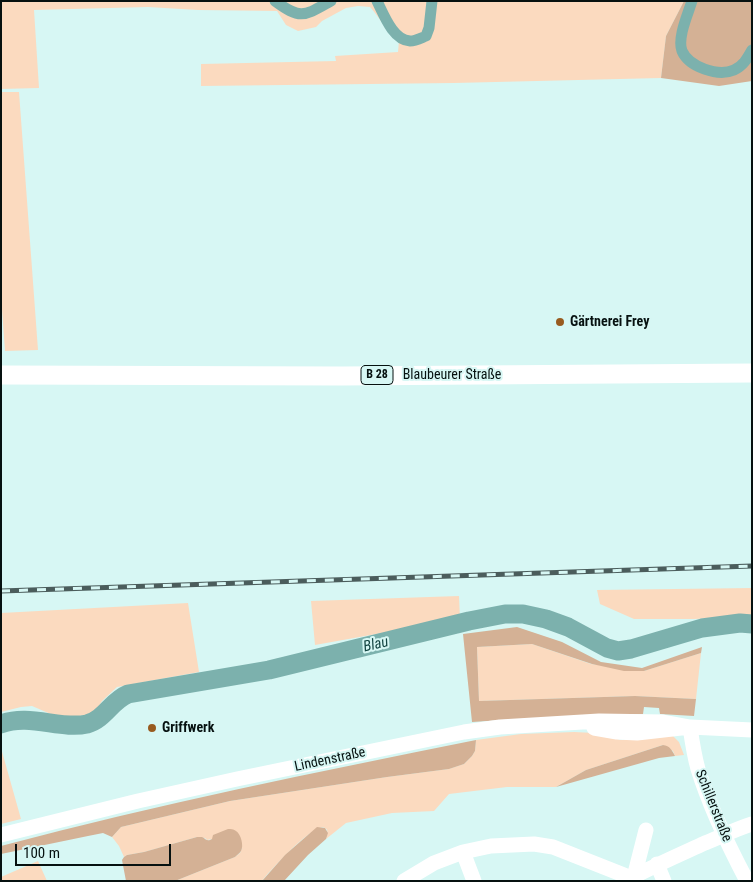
<!DOCTYPE html>
<meta charset="utf-8">
<style>
body{margin:0}
#map{position:relative;width:753px;height:882px;overflow:hidden;background:#d7f7f4;font-family:"Roboto Condensed",sans-serif}
canvas{display:block}
.frame{position:absolute;inset:0;border:2px solid #061110;pointer-events:none}
.scale{position:absolute;left:15px;top:844px;width:156px;height:22px;box-sizing:border-box;border:2px solid #061110;border-top:0;padding-left:6px;font-size:15px;line-height:18px;white-space:nowrap;color:#061110;-webkit-text-stroke:4px #d7f7f4;paint-order:stroke}
</style>
<div id="map">
<canvas width="753" height="882"></canvas>
<div class="frame"></div>
<div class="scale">100 m</div>
</div>
<script>
const context = document.querySelector('canvas').getContext('2d');
context.lineJoin = 'round';
function fillPath(path, color) {
  context.fillStyle = color;
  context.fill(path, 'evenodd');
}
function trace(path, color, width, dash) {
  context.strokeStyle = color;
  context.lineWidth = width;
  context.lineCap = dash ? 'butt' : 'round';
  context.setLineDash(dash || []);
  context.stroke(path);
}
function label(font, color, halo, rows, align = 'center') {
  context.font = font + ' "Roboto Condensed",sans-serif';
  context.lineWidth = 4;
  context.setLineDash([]);
  context.textBaseline = 'middle';
  context.strokeStyle = halo;
  context.fillStyle = color;
  for (const [text, x, y, turn = 0] of rows) {
    context.save();
    context.translate(x, y);
    context.rotate((+turn || 0) * Math.PI / 180);
    context.textAlign = isNaN(turn) ? turn : align;
    if (halo) context.strokeText(text, 0, 0);
    context.fillText(text, 0, 0);
    context.restore();
  }
}
fillPath(new Path2D(`
 M 1,1 L 684,1 L 666,36 L 661,78 L 454,83 L 201,86 L 201,64 L 336,61 L 335,56 L 398,52 L 399,41 C 387,32 380,18 370,7 L 358,6 L 346,8 L 322,21 L 316,27 L 298,31 L 286,25 L 277,11 L 198,10 L 148,7 L 34,10 L 39,88 L 1,89 Z
 M 1,92 L 19,92 L 38,350 L 5,351 L 1,296 Z
 M 752,588 L 752,618 L 740,617 L 694,619 L 634,619 L 600,604 L 597,590 Z
 M 459,596 L 460,619 L 315,645 L 311,601 Z
 M 188,603 L 199,672 L 117,687 L 102,701 L 96,711 L 85,715 L 67,718 L 53,715 L 32,706 L 21,707 L 1,712 L 1,613 Z
 M 532,644 L 591,664 L 644,671 L 701,653 L 696,699 L 635,696 L 479,701 L 477,647 Z
 M 574,732 L 595,733 L 621,740 L 673,736 L 679,742 L 684,755 L 675,756 L 673,751 L 663,745 L 586,770 L 556,787 L 507,787 L 449,794 L 434,811 L 392,813 L 346,823 L 326,839 C 327,835 329,830 325,828 C 315,821 269,872 262,881 L 175,881 L 235,857 L 240,853 L 242,848 L 212,839 L 207,840 L 205,838 L 197,837 L 144,852 L 127,855 L 124,857 L 119,846 L 112,837 L 121,827 L 230,801 L 387,777 L 449,769 L 464,764 L 472,756 L 475,751 L 476,740 L 521,734 Z
 M 1,748 L 21,819 L 1,824 Z
 M 38,861 L 47,881 L 1,881 L 1,877 Z`), '#fbdabf');
fillPath(new Path2D(`
 M 684,1 L 752,1 L 752,81 L 719,86 L 661,78 L 666,36 Z
 M 517,627 L 562,642 L 601,662 L 642,668 L 702,647 L 701,653 L 644,671 L 624,671 L 592,664 L 532,644 L 477,647 L 479,701 L 635,696 L 696,699 L 694,716 L 660,714 L 659,708 L 644,707 L 643,714 L 502,720 L 472,722 L 463,634 Z
 M 476,740 L 475,751 L 472,756 L 464,764 L 449,769 L 387,777 L 230,801 L 121,827 L 112,837 L 103,833 L 88,836 L 1,854 L 1,846 C 158,804 317,772 476,740 Z
 M 663,745 C 670,746 672,750 675,756 L 659,758 L 556,787 L 586,770 Z
 M 317,827 L 325,828 L 328,833 L 326,839 L 308,855 L 284,881 L 262,881 L 285,855 Z
 M 228,829 C 231,829 233,829 236,831 C 241,834 244,846 241,851 C 240,853 237,855 235,857 L 175,881 L 126,881 L 122,860 L 124,857 L 127,855 L 144,852 L 197,837 L 202,837 C 206,839 207,842 212,839 L 213,835 Z`), '#d4b195');
trace(new Path2D(`
 M 275,1 C 301,20 304,16 331,1
 M 377,1 C 384,15 393,40 410,41 C 416,41 421,38 426,36 L 429,28 L 432,1
 M 692,1 C 688,14 677,38 682,51 C 689,67 718,77 734,70 C 743,66 747,59 752,50`), '#7cb1ad', 11);
trace(new Path2D(`
 M 1,724 C 29,713 61,730 87,724 C 105,719 111,701 128,694 L 269,670 L 469,621 L 505,614 L 523,614 L 546,619 L 568,627 L 607,648 L 618,651 L 631,649 L 702,628 L 740,623 L 752,624`), '#7cb1ad', 19);
trace(new Path2D(`
 M 690,727 C 692,741 694,755 698,769 C 710,808 728,845 747,881
 M 594,728 L 617,732 L 637,733 L 690,727 L 752,730
 M 1,835 L 138,801 L 237,779 L 464,732 L 500,727 L 599,721 L 663,722 L 690,727
 M 463,852 L 474,881
 M 657,864 L 664,881
 M 635,876 C 658,864 681,854 705,843 C 720,837 736,829 752,824
 M 404,881 L 434,863 L 463,852 L 491,846 L 534,844 L 553,847 L 634,879
 M 633,881 L 646,830`), '#fff', 15);
trace(new Path2D(`
 M 1,375 L 342,376 L 752,373`), '#fff', 19);
const rail = new Path2D(`
 M 1,591 L 752,566`);
trace(rail, '#4b5d5c', 5);
trace(rail, '#d7f7f4', 3, [9]);
for (const [x, y, r, color] of [
 [560,322,5,"#985b1f"],
 [152,728,5,"#985b1f"]
]) {
  const dot = new Path2D();
  dot.arc(x, y, r, 0, 2 * Math.PI);
  context.fillStyle = color;
  context.fill(dot);
  trace(dot, '#d7f7f4', 2);
}
for (const [x, y, w] of [
 [377,375,32]
]) {
  const box = new Path2D();
  box.roundRect(x - w / 2, y - 9.5, w, 19, 4);
  context.fillStyle = '#d7f7f4';
  context.fill(box);
  trace(box, '#061110', 1);
}
label('bold 12px', '#061110', null, [
 ["B 28",377,375]
]);
label('bold 14px', '#061110', '#d7f7f4', [
 ["Gärtnerei Frey",570,322],
 ["Griffwerk",162,728]
], 'left');
label('14px', '#061110', '#d7f7f4', [
 ["Blaubeurer Straße",452,375],
 ["Lindenstraße",330,760,-12],
 ["Schillerstraße",713,806,68]
]);
label('italic 15px', '#134542', '#d7f7f4', [
 ["Blau",376,645,-13]
]);
</script>
